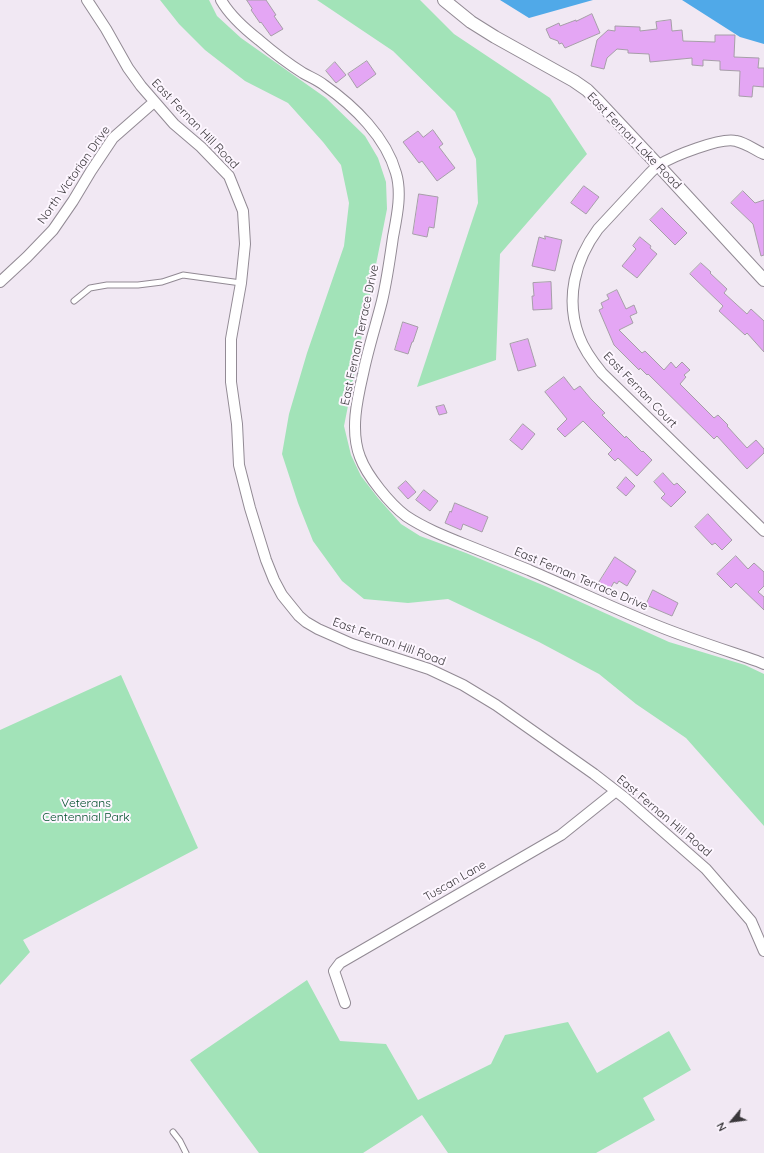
<!DOCTYPE html>
<style>
body{margin:0}
#map{position:relative;width:764px;height:1153px;overflow:hidden;background:#f1e8f3;font-family:Quicksand,sans-serif}
canvas{display:block}
.north{position:absolute;left:712px;top:1101px;width:40px;height:40px;-webkit-text-stroke:3px #fdf6ff;paint-order:stroke;rotate:241deg;font-size:11px;font-weight:700;line-height:16px;text-align:center;color:#3a373b}
.north::after{content:'';display:block;margin:auto;width:14px;height:18px;background:#3a373b;clip-path:polygon(50% 0,100% 100%,50% 72%,0 100%)}
</style>
<div id="map">
<canvas width="764" height="1153"></canvas>
<div class="north">N</div>
</div>
<script>
const context = document.querySelector('canvas').getContext('2d');
context.lineJoin = 'round';
function fillPath(path, color) {
  context.fillStyle = color;
  context.fill(path, 'evenodd');
}
function trace(path, color, width, dash) {
  context.strokeStyle = color;
  context.lineWidth = width;
  context.lineCap = dash ? 'butt' : 'round';
  context.setLineDash(dash || []);
  context.stroke(path);
}
function label(font, color, halo, rows, align = 'center') {
  context.font = font + ' Quicksand,sans-serif';
  context.lineWidth = 4;
  context.setLineDash([]);
  context.textBaseline = 'middle';
  context.strokeStyle = halo;
  context.fillStyle = color;
  for (const [text, x, y, turn = 0] of rows) {
    context.save();
    context.translate(x, y);
    context.rotate((+turn || 0) * Math.PI / 180);
    context.textAlign = isNaN(turn) ? turn : align;
    if (halo) context.strokeText(text, 0, 0);
    context.fillText(text, 0, 0);
    context.restore();
  }
}
fillPath(new Path2D(`
 M 160,0 L 209,0 L 217,16 L 241,38 L 326,98 L 365,136 L 378,158 L 386,182 L 387,209 L 344,426 L 351,455 L 361,476 L 378,498 L 401,524 L 420,536 L 466,553 L 545,586 L 669,642 L 745,665 L 764,674 L 764,826 L 686,738 L 636,704 L 599,674 L 539,642 L 448,599 L 408,603 L 364,599 L 342,581 L 313,541 L 298,503 L 282,454 L 289,414 L 307,353 L 344,246 L 349,203 L 341,165 L 323,142 L 288,103 L 245,81 L 205,50 L 179,24 Z
 M 317,0 L 420,0 L 454,34 L 550,98 L 587,154 L 500,254 L 496,360 L 417,387 L 478,203 L 476,159 L 455,112 L 393,51 Z
 M 121,675 L 198,848 L 23,940 L 30,952 L 0,985 L 0,730 Z
 M 307,980 L 340,1041 L 386,1044 L 418,1100 L 491,1064 L 505,1035 L 568,1022 L 597,1073 L 669,1031 L 691,1070 L 643,1098 L 655,1120 L 596,1153 L 448,1153 L 422,1115 L 363,1153 L 259,1153 L 190,1060 Z`), '#a2e3b8');
fillPath(new Path2D(`
 M 500,0 L 593,0 L 529,18 Z
 M 682,0 L 764,0 L 764,44 L 740,37 Z`), '#50a9e8');
const building = new Path2D(`
 M 247,0 L 266,0 L 276,15 L 274,16 L 283,29 L 271,36 L 261,22 L 260,23 L 251,10 L 252,9 Z
 M 592,14 L 600,33 L 565,48 L 562,43 L 559,44 L 558,41 L 550,38 L 546,29 L 559,23 L 560,26 L 576,20 L 576,21 Z
 M 671,20 L 672,31 L 682,30 L 683,41 L 715,42 L 715,35 L 735,35 L 734,57 L 759,58 L 758,68 L 764,68 L 764,87 L 753,86 L 752,97 L 739,96 L 740,71 L 720,70 L 720,61 L 703,60 L 703,66 L 692,65 L 692,58 L 650,62 L 649,54 L 628,53 L 628,50 L 617,49 L 607,58 L 604,69 L 591,66 L 597,40 L 608,30 L 615,31 L 615,26 L 640,27 L 640,31 L 657,29 L 656,22 Z
 M 367,61 L 376,74 L 357,88 L 348,74 Z
 M 335,62 L 346,75 L 336,83 L 326,71 Z
 M 433,130 L 443,144 L 439,147 L 455,168 L 437,181 L 422,161 L 419,163 L 403,142 L 418,131 L 423,137 Z
 M 584,186 L 599,197 L 586,214 L 571,203 Z
 M 743,191 L 755,203 L 764,200 L 764,255 L 761,256 L 753,224 L 731,203 Z
 M 419,194 L 438,197 L 434,228 L 429,227 L 427,237 L 413,234 Z
 M 662,208 L 687,233 L 675,245 L 650,220 Z
 M 545,236 L 562,240 L 555,271 L 532,266 L 539,237 L 545,239 Z
 M 640,237 L 651,246 L 650,248 L 657,254 L 637,278 L 622,266 L 636,249 L 633,246 Z
 M 701,263 L 711,272 L 710,273 L 727,289 L 724,293 L 747,314 L 751,309 L 764,321 L 764,352 L 747,333 L 745,335 L 719,311 L 723,306 L 690,274 Z
 M 551,282 L 552,309 L 533,310 L 532,296 L 534,296 L 533,283 Z
 M 617,290 L 626,309 L 634,305 L 637,313 L 630,316 L 633,323 L 619,330 L 642,353 L 645,351 L 664,370 L 671,362 L 676,368 L 682,362 L 690,370 L 684,375 L 686,377 L 680,384 L 714,418 L 718,415 L 728,425 L 727,426 L 747,448 L 756,440 L 764,449 L 764,453 L 747,469 L 717,436 L 714,439 L 648,374 L 647,375 L 640,368 L 639,370 L 614,345 L 599,310 L 603,308 L 601,303 L 609,299 L 607,295 Z
 M 403,322 L 418,327 L 413,342 L 412,342 L 408,354 L 395,350 Z
 M 528,339 L 536,366 L 518,371 L 510,344 Z
 M 564,377 L 574,390 L 580,386 L 591,399 L 605,413 L 602,415 L 625,438 L 626,436 L 642,452 L 643,451 L 652,460 L 637,476 L 618,458 L 615,461 L 608,454 L 612,450 L 583,421 L 565,437 L 557,429 L 567,419 L 545,392 Z
 M 444,405 L 447,413 L 439,415 L 436,407 Z
 M 523,424 L 535,434 L 522,450 L 510,440 Z
 M 663,473 L 674,485 L 677,483 L 686,492 L 671,507 L 661,498 L 665,494 L 654,482 Z
 M 626,477 L 635,486 L 626,496 L 617,488 Z
 M 406,481 L 416,492 L 408,499 L 398,488 Z
 M 424,490 L 438,501 L 430,511 L 416,500 Z
 M 455,503 L 488,517 L 482,532 L 463,524 L 461,530 L 445,523 L 450,511 L 451,512 Z
 M 708,514 L 732,540 L 722,550 L 715,543 L 712,545 L 695,527 Z
 M 736,556 L 748,569 L 754,563 L 764,572 L 764,586 L 758,592 L 764,597 L 764,610 L 736,583 L 731,588 L 717,574 Z
 M 615,557 L 636,571 L 627,586 L 619,581 L 617,584 L 614,582 L 609,591 L 598,584 Z
 M 653,590 L 678,603 L 672,616 L 646,605 Z`);
fillPath(building, '#e4a6f4');
trace(building, '#a69ea8', 1);
const service = new Path2D(`
 M 74,301 L 90,288 L 107,285 L 138,285 L 162,282 L 183,275 L 241,283
 M 173,1132 L 180,1141 L 186,1153`);
const minor = new Path2D(`
 M 87,0 L 106,29 L 128,68 L 141,86 L 174,124 L 201,147 L 229,176 L 243,211 L 245,244 L 241,283 L 231,339 L 231,382 L 237,424 L 239,465 L 250,508 L 266,560 L 274,580 L 282,595 L 299,616 L 306,622 L 318,629 L 352,644 L 429,669 L 463,685 L 496,705 L 594,774 L 625,798 L 706,869 L 751,921 L 764,951
 M 221,0 C 230,16 245,29 259,40 C 273,52 287,63 303,73 C 310,77 318,80 324,85 C 354,106 386,137 396,173 C 402,193 397,216 393,237 C 390,258 387,280 382,301 C 376,325 368,349 363,374 C 357,400 350,431 360,457 C 367,476 390,504 406,516 C 424,528 444,536 464,544 C 486,553 507,561 529,570 C 571,588 611,607 653,624 C 687,638 722,649 757,661 L 764,664
 M 764,154 C 755,150 746,143 736,141 C 721,137 673,156 659,165 C 656,167 653,170 650,173 L 598,229 C 575,260 565,299 579,336 C 584,350 593,362 602,373 L 764,531
 M 0,282 L 27,257 L 53,230 L 73,201 L 91,171 L 113,138 L 154,102
 M 345,1003 L 334,971 L 340,963 L 561,835 L 616,791`);
const tertiary = new Path2D(`
 M 444,0 L 471,22 L 495,37 L 574,81 L 587,90 L 599,102 L 658,165 L 764,280`);
trace(service, '#928a94', 7);
trace(minor, '#928a94', 12);
trace(tertiary, '#928a94', 14);
trace(service, '#fff', 5);
trace(minor, '#fff', 10);
trace(tertiary, '#fff', 12);
label('12px', '#3a373b', '#fdf6ff', [
 ["East Fernan Hill Road",195,124,46],
 ["East Fernan Lake Road",634,141,46],
 ["North Victorian Drive",74,175,-55],
 ["East Fernan Terrace Drive",360,335,-78],
 ["East Fernan Court",640,390,46],
 ["East Fernan Terrace Drive",581,579,23],
 ["East Fernan Hill Road",389,642,20],
 ["East Fernan Hill Road",664,816,40],
 ["Tuscan Lane",455,881,-30]
]);
label('12px', '#004f2b', '#fdf6ff', [
 ["Veterans",86,803],
 ["Centennial Park",86,817]
]);
</script>
